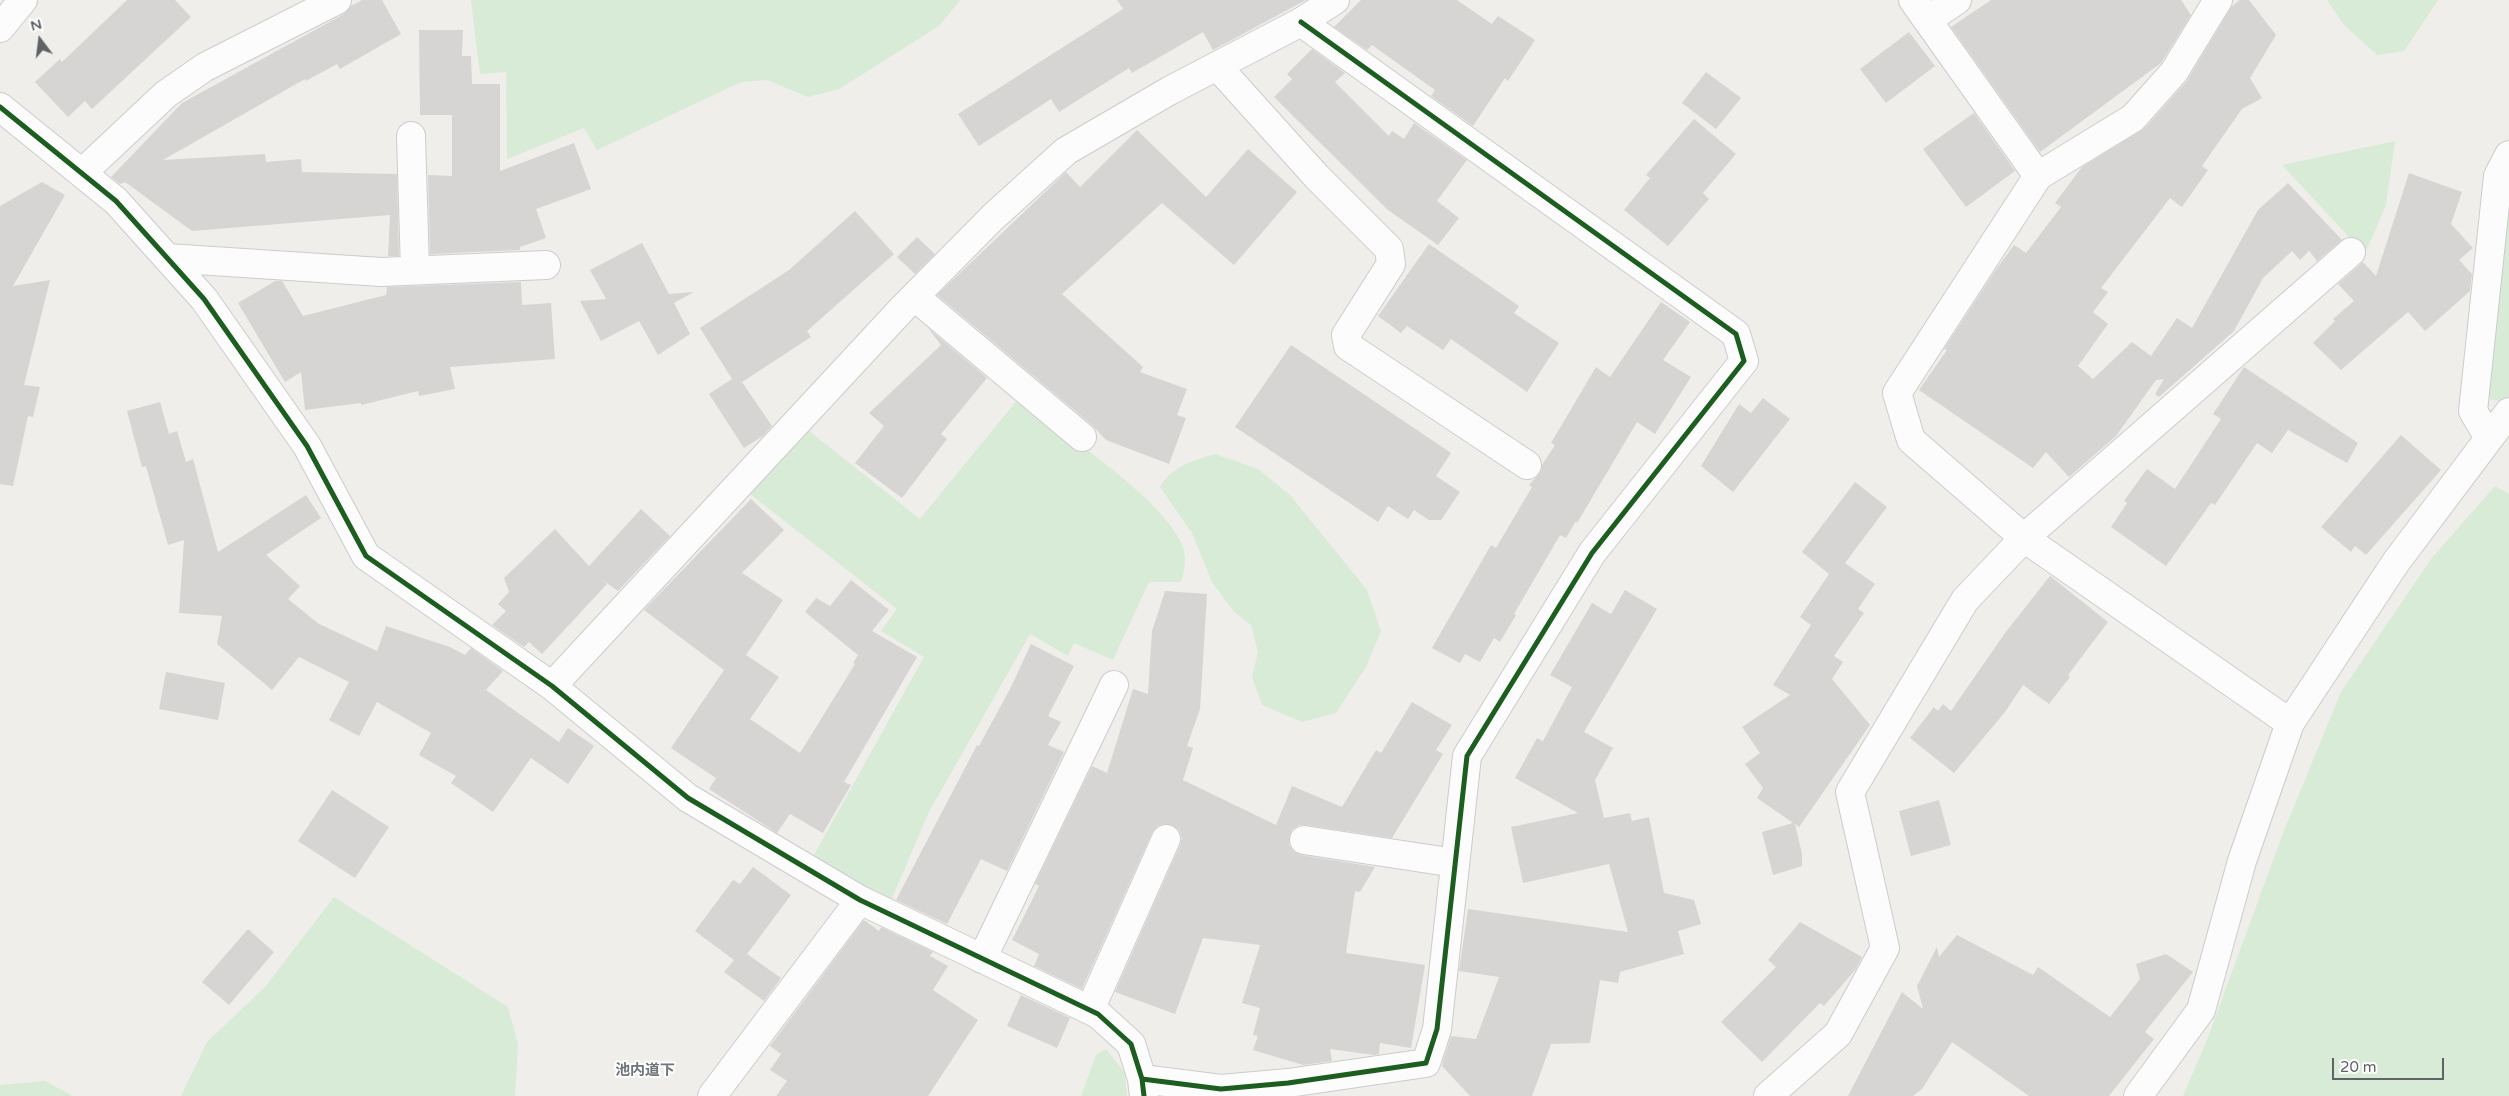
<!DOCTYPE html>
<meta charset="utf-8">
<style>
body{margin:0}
#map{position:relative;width:2509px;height:1096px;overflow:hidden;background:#efeeea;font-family:"Varela Round",sans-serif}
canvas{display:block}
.north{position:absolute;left:15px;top:15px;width:50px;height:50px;-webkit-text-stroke:4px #fff;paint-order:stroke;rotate:345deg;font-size:14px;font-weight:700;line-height:20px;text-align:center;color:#5f6368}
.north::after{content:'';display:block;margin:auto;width:18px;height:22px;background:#5f6368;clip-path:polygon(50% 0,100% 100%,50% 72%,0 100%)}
.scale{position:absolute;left:2332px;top:1058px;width:112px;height:22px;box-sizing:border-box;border:2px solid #5f6368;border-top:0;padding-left:6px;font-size:15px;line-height:18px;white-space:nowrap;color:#5f6368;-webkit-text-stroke:4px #fff;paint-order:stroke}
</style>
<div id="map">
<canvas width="2509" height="1096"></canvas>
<div class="north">N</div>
<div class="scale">20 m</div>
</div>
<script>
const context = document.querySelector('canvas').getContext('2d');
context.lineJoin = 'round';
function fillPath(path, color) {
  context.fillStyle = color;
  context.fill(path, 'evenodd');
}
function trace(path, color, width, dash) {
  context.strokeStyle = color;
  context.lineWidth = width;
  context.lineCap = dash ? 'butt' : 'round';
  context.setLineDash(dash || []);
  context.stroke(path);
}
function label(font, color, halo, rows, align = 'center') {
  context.font = font + ' "Varela Round","Noto Sans JP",sans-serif';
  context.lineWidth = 4;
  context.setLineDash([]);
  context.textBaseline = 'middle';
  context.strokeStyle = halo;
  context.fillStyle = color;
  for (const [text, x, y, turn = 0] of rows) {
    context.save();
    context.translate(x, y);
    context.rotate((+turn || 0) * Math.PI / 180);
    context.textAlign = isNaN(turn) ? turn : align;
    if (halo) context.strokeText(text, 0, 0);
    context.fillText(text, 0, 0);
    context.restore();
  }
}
fillPath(new Path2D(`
 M 471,0 L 960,0 L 939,26 L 839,89 L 808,97 L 767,80 L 741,82 L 597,150 L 584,128 L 507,159 L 506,72 L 480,74 Z
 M 2327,0 L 2438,0 L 2404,51 L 2377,55 L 2344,25 Z
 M 2395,141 L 2386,205 L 2365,254 L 2282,165 Z
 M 2509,205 L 2509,396 L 2504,402 L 2484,398 Z
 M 1018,399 C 1059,430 1164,499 1182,545 C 1187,558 1185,569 1181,582 L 1149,582 L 1113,660 L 1074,643 L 1068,656 L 1030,634 L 929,812 L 890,903 L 814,855 L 924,657 L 881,631 L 897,609 L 745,490 L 804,427 L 920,519 Z
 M 1215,454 L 1258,469 L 1290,495 L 1367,590 L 1381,631 L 1366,667 L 1336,713 L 1302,722 L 1262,705 L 1252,677 L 1258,652 L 1251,625 L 1234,612 L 1212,582 L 1192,533 L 1160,487 C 1172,466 1193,461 1215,454 Z
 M 2495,486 L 2509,494 L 2509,1096 L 2183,1096 L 2207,1040 L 2283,833 L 2341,692 L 2431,559 Z
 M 334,897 L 508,1007 L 518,1044 L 515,1096 L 181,1096 L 207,1042 L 265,987 Z
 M 1106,1049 L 1125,1073 L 1127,1096 L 1081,1096 L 1096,1055 Z
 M 45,1081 L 73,1096 L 0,1096 L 0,1085 Z`), '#d8ebd6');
fillPath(new Path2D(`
 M 127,0 L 175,0 L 191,17 L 92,109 L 85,101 L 68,117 L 35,82 L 60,59 L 62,62 Z
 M 362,0 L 382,0 L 401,34 L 340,69 L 337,64 L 306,81 L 305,79 L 163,160 L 265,154 L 266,162 L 301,159 L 302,172 L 397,174 L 399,256 L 388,256 L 390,215 L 192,231 L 125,182 L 120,184 L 111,177 L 182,103 L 344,14 L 351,6 Z
 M 1117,0 L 1306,0 L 1213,50 L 1203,32 L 1132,73 L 1129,68 L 1059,112 L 1051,99 L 979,146 L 958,114 L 1123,9 Z
 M 1361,0 L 1457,0 L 1492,24 L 1498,16 L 1535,40 L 1508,81 L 1505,78 L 1473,126 L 1431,96 L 1435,90 L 1372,45 L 1367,50 L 1334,27 Z
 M 1991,0 L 2181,0 L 2191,15 L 2161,63 L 2040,152 L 1951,27 Z
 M 2240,0 L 2249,0 L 2276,35 L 2250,78 L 2262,98 L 2242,109 L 2202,166 L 2208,170 L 2182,207 L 2170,198 L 2101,288 L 2108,292 L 2093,312 L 2108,324 L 2078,366 L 2093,379 L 2132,342 L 2151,356 L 2177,318 L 2192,328 L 2258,210 L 2288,183 L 2342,240 L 2317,261 L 2309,251 L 2300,260 L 2292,251 L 2263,278 L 2234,331 L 2159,397 L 2155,394 L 2164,379 L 2156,380 L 2116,436 L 2069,477 L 2046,452 L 2033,468 L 1919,390 L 1947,350 L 1944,349 L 1995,271 L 2014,245 L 2026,253 L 2061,207 L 2055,203 L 2082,167 L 2145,128 L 2186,82 L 2232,6 Z
 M 419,30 L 463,30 L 462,56 L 471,56 L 472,84 L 500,84 L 500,171 L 574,143 L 591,189 L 536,209 L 546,238 L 520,247 L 520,250 L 430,254 L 428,175 L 452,176 L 452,115 L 420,115 Z
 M 1909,32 L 1935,66 L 1886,103 L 1860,69 Z
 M 1312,49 L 1345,73 L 1335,82 L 1389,136 L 1392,131 L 1404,139 L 1414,123 L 1467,160 L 1437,201 L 1459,218 L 1438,245 L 1388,210 L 1274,97 L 1292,79 L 1287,74 Z
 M 1706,72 L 1741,98 L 1716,129 L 1682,103 Z
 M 1974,113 L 2015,171 L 1966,207 L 1923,149 Z
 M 1694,119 L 1736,154 L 1703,193 L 1709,199 L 1668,246 L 1624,210 L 1650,178 L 1646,175 Z
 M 1137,130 L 1206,197 L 1248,149 L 1297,192 L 1234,265 L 1162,203 L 1062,294 L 1143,367 L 1140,372 L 1187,389 L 1177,415 L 1186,418 L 1169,464 L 1106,440 L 1092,425 L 937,295 L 1066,172 L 1080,187 Z
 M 2409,173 L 2462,192 L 2451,224 L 2473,248 L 2459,260 L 2472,274 L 2470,291 L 2425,331 L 2408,312 L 2341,370 L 2313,343 L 2335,321 L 2333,319 L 2354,301 L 2338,284 L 2363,262 L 2376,276 Z
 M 42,182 L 65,195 L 13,286 L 50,280 L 24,385 L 40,387 L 33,417 L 28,416 L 13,486 L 0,484 L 0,206 Z
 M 855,211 L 894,254 L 807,331 L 811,337 L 742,382 L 772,426 L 763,436 L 744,448 L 709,394 L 732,379 L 700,328 L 789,270 Z
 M 917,237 L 935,254 L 915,274 L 897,257 Z
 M 642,243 L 669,294 L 694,292 L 674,303 L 690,334 L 658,355 L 639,321 L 601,341 L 580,301 L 606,299 L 590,270 Z
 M 1429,244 L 1519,306 L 1514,313 L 1559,343 L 1527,392 L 1451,339 L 1443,350 L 1407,326 L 1401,333 L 1378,316 Z
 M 275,281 L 282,281 L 303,316 L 386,295 L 387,287 L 521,282 L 522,305 L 551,303 L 555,359 L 450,367 L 455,389 L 419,396 L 418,391 L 361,405 L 361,403 L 305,410 L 301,372 L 285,382 L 238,303 Z
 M 1661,302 L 1690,322 L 1663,360 L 1691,377 L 1655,434 L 1637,422 L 1577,523 L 1576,521 L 1566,538 L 1560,535 L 1514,614 L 1516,615 L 1500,642 L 1494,638 L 1480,662 L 1465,654 L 1460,663 L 1432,648 L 1491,545 L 1496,548 L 1532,487 L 1529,485 L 1540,473 L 1542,465 L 1555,445 L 1551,443 L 1596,367 L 1610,377 Z
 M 928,328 L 987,378 L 941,434 L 947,439 L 902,498 L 855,463 L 884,426 L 869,413 L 941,345 Z
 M 1291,345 L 1451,453 L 1436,476 L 1460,492 L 1441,520 L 1429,520 L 1414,510 L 1408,519 L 1388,506 L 1378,522 L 1235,427 Z
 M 2244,367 L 2358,443 L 2347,463 L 2288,430 L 2272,453 L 2257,443 L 2215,505 L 2211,503 L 2166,566 L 2111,527 L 2127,503 L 2124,501 L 2147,469 L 2175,489 L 2221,419 L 2213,414 Z
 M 1763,398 L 1790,419 L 1733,492 L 1701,466 L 1739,404 L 1751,413 Z
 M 160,402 L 169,434 L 177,431 L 186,462 L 193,459 L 218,552 L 306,495 L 321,518 L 266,555 L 300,586 L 288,599 L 319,624 L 377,651 L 386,626 L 450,647 L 465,655 L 471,648 L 503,671 L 486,690 L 559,742 L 568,728 L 594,746 L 568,784 L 531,758 L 493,812 L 451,783 L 456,776 L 419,755 L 431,733 L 377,702 L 359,736 L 329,720 L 349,682 L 299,657 L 272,690 L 217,644 L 222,616 L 179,613 L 184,540 L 168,545 L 146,466 L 142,467 L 127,411 Z
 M 2401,435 L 2441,470 L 2366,555 L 2355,546 L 2351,552 L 2321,527 Z
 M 1855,482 L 1887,507 L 1845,563 L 1875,584 L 1858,609 L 1864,613 L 1834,656 L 1843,662 L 1832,679 L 1870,725 L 1799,827 L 1795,824 L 1802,854 L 1802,866 L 1773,875 L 1762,832 L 1793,823 L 1757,798 L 1763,788 L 1745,764 L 1760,753 L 1742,727 L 1790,695 L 1773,685 L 1811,625 L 1800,617 L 1829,574 L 1802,552 Z
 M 751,499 L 784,530 L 742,573 L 783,600 L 746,655 L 779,677 L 750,719 L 800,753 L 855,664 L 853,663 L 858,655 L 805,612 L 816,598 L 830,606 L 851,580 L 889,610 L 872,631 L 917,657 L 844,782 L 851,785 L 823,833 L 790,814 L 777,833 L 709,789 L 716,778 L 671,748 L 724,670 L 644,610 Z
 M 641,509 L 670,536 L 618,591 L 601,579 L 607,584 L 542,654 L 529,642 L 524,647 L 492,625 L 506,611 L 498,604 L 509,592 L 504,578 L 555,529 L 589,566 Z
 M 2050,576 L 2108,622 L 2068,675 L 2070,677 L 2049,704 L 2023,685 L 2005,712 L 1954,773 L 1910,738 L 1934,707 L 1938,711 L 1943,704 L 1951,711 L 2005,633 Z
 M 1625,590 L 1657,609 L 1584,732 L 1613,748 L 1595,780 L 1604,818 L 1630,813 L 1632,821 L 1649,817 L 1664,893 L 1694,900 L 1701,924 L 1678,931 L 1684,954 L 1620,972 L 1618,983 L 1600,980 L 1590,1043 L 1551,1044 L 1532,1096 L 1470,1096 L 1442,1066 L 1443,1061 L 1451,1036 L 1476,1039 L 1499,977 L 1459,971 L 1468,909 L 1628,932 L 1609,864 L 1523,883 L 1511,827 L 1578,813 L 1515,778 L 1537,738 L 1543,741 L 1572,687 L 1550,675 L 1592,603 L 1611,614 Z
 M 1165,591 L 1207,594 L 1200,709 L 1187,746 L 1193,748 L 1183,780 L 1276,825 L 1292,786 L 1342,807 L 1376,750 L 1381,753 L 1412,702 L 1452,725 L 1436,750 L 1443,754 L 1392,838 L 1306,825 L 1299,825 L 1292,830 L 1289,838 L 1289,845 L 1294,852 L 1301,855 L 1375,867 L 1360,892 L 1355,891 L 1346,953 L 1425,965 L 1411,1048 L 1380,1043 L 1379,1054 L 1374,1055 L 1330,1049 L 1332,1061 L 1303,1065 L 1253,1050 L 1258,1036 L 1253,1035 L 1260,1008 L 1242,1003 L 1260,945 L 1203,938 L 1175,1014 L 1115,992 L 1180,845 L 1182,838 L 1179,830 L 1172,825 L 1164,824 L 1157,826 L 1152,833 L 1082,989 L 1034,966 L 1039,954 L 1012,940 L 1039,886 L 1035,884 L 1092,766 L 1107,773 L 1133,689 L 1148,694 L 1152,631 Z
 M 1031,644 L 1074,666 L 1048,716 L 1061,722 L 1048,745 L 1064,752 L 1007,871 L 981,859 L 947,924 L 896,900 L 977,745 L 979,746 L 1010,689 Z
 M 166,672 L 225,683 L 218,720 L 159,709 Z
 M 332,790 L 389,827 L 355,878 L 298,841 Z
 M 1939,800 L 1951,845 L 1911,856 L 1899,811 Z
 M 753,867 L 791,895 L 747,954 L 781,978 L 764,1001 L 724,972 L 734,960 L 695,931 L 733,880 L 740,884 Z
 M 864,920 L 879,931 L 881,927 L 933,952 L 930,956 L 948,966 L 933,990 L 978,1020 L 928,1096 L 776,1096 L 787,1081 L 770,1070 L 781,1054 L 770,1046 Z
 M 1800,922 L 1862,957 L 1856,969 L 1824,1006 L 1820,1003 L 1762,1062 L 1721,1022 L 1776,967 L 1768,960 Z
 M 248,929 L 274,952 L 229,1005 L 202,982 Z
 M 1957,935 L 2033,975 L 2038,967 L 2110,1017 L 2140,979 L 2136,964 L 2166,954 L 2193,972 L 2145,1032 L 2154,1039 L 2109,1096 L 2029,1096 L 1952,1042 L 1922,1089 L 1913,1096 L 1848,1096 L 1902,992 L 1923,1009 L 1917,986 L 1937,947 L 1939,957 Z
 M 1021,995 L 1070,1018 L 1057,1048 L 1007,1026 Z`), '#d6d5d3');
const minor = new Path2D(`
 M 1913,0 L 2038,176
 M 2218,0 L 2174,72 L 2133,118 L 2038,176 L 1897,393 L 1911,440 L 2024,538 L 2290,723
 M 1927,20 L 1957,0
 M 0,28 L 23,0
 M 1217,66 L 1317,177 L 1389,249 L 1391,264 L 1346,335 L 1348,346 L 1527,465
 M 0,107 L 116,201 L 204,299 L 307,446 L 366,556 L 552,686 L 688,798 L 860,900 L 1098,1014 L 1131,1044 L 1142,1079 L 1144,1096
 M 411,136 L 415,270
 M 82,173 L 166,94 L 205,67 L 337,0
 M 167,258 L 381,272 L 546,265
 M 915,297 L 1082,437
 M 2489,438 L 2473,411 L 2498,176 L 2509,155
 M 552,686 L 902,309 L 993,217 L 1066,151 L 1169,91 L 1301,22 L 1335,0
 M 1304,840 L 1455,863
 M 982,959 L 1114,685
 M 1090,1010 L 1166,839
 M 1142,1079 L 1221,1089 L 1288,1083 L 1426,1063 L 1437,1029 L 1467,756 L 1592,553 L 1744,361 L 1736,334 L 1301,22
 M 712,1096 L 860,900
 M 1768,1096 L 1838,1034 L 1885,948 L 1850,792 L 1965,600 L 2024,538 L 2351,252
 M 2138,1096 L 2201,1010 L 2242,861 L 2290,723 L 2396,562 L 2509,412`);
trace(minor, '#cbcccc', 30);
trace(minor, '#fdfcfc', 28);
trace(new Path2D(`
 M 0,107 L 116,201 L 204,299 L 307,446 L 366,556 L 552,686 L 688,798 L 860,900 L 1098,1014 L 1131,1044 L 1142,1079 L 1144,1096
 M 1142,1079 L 1221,1089 L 1288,1083 L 1426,1063 L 1437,1029 L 1467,756 L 1592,553 L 1744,361 L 1736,334 L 1301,22`), '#1b5e20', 5);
label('bold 15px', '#70757a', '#fff', [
 ["池内道下",645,1071]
]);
</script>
